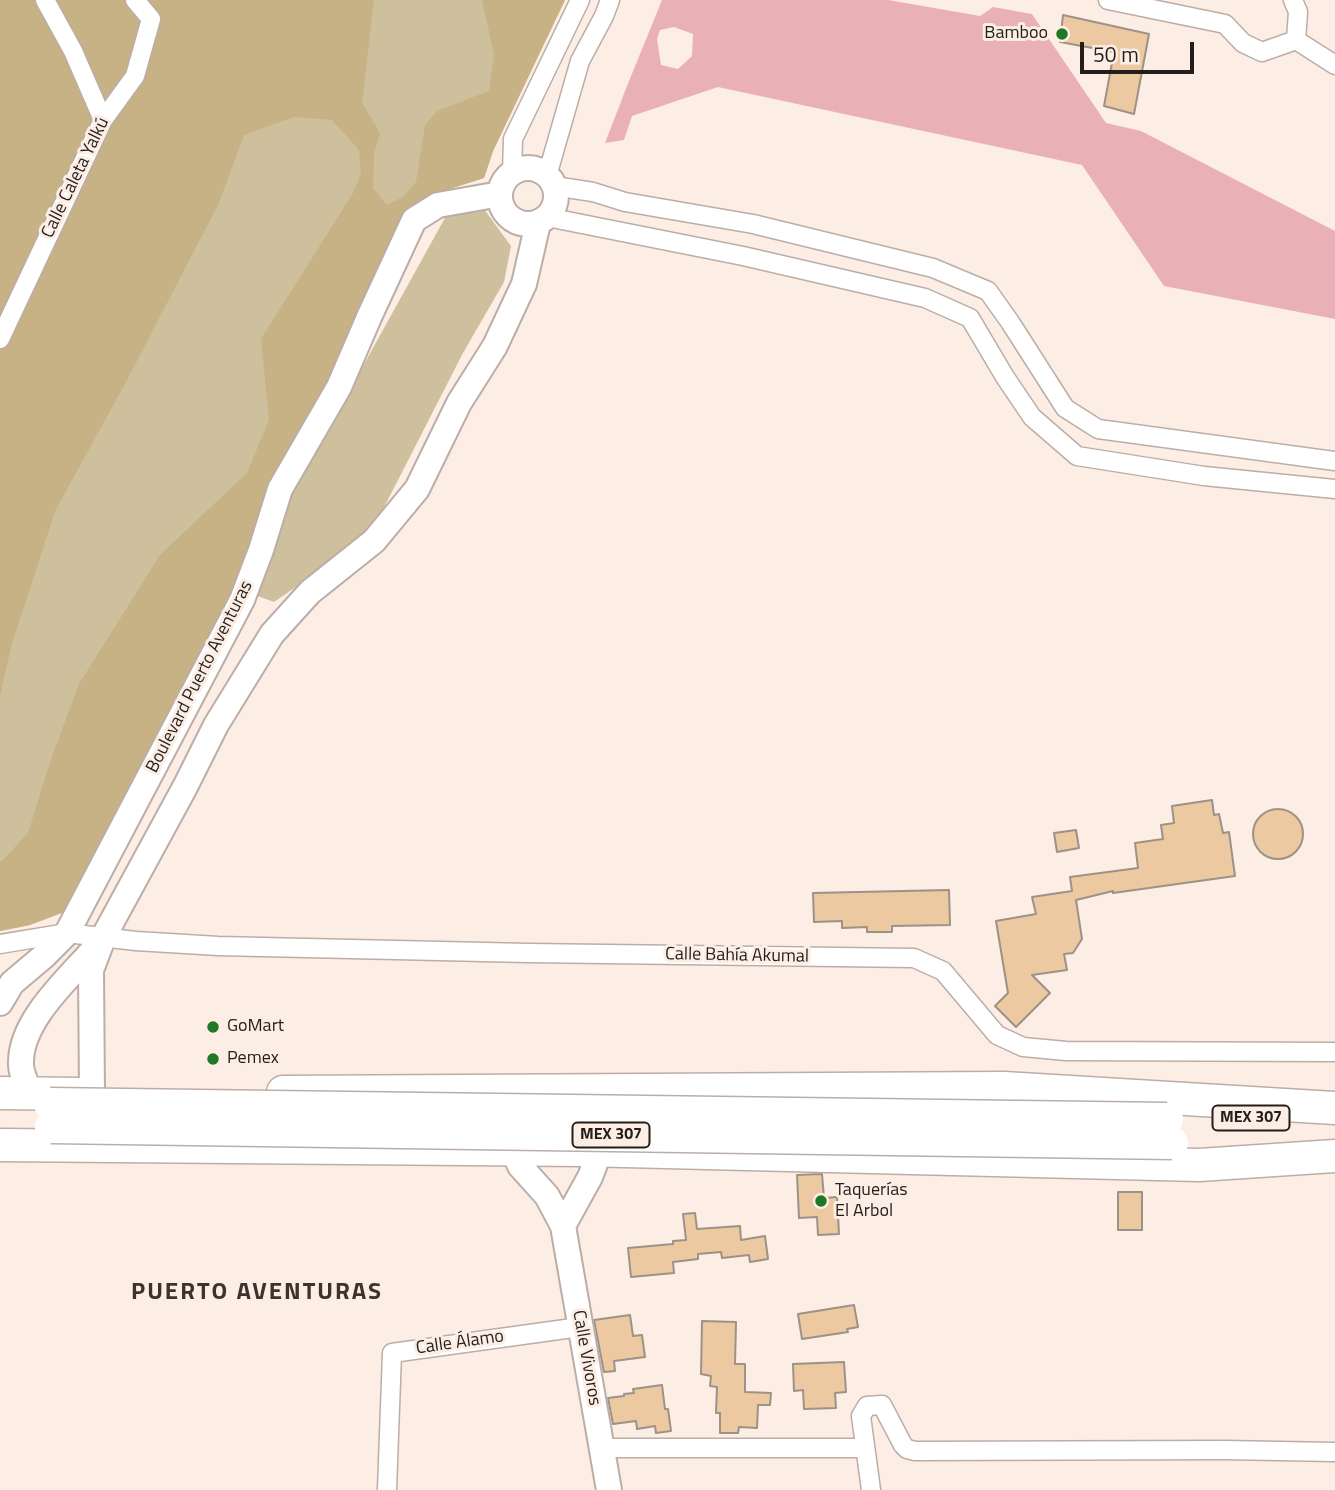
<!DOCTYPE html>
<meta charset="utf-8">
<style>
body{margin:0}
#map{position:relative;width:1335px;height:1490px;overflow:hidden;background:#fcede5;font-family:"Titillium Web",sans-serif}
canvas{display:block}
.scale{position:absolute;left:1080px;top:42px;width:114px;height:32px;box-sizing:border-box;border:4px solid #231e1b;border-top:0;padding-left:9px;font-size:21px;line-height:24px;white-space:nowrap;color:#231e1b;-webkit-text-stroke:5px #fcede5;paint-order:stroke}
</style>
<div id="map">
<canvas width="1335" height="1490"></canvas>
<div class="scale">50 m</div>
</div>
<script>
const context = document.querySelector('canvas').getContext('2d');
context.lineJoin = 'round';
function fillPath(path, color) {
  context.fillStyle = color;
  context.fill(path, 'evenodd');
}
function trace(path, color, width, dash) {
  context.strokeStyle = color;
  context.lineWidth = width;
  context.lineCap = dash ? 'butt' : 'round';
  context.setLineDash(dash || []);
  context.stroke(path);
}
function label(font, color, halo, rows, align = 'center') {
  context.font = font + ' "Titillium Web",sans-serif';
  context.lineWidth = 6;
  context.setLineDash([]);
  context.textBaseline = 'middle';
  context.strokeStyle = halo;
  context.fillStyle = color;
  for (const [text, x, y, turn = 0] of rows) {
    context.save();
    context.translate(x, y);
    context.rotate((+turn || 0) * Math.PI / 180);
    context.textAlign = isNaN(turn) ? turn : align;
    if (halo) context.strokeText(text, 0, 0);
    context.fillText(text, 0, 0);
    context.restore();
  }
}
fillPath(new Path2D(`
 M 346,0 L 565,0 L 493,151 L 484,178 L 434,194 L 30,925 L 0,931 L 0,595 L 231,122 Z
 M 481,205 L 511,246 L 504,282 L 463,353 L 376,523 L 332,562 L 274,602 L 255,595 L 290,498 L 446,216 Z`), '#cebf9d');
fillPath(new Path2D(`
 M 0,0 L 374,0 L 362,103 L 380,133 L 374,154 L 373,188 L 387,205 L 403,197 L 416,182 L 425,125 L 437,111 L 489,91 L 494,55 L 482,0 L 565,0 L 493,151 L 484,178 L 434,194 L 70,910 L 30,925 L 0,931 L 0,860 L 2,861 L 28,833 L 50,762 L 79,684 L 160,555 L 247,473 L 269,420 L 261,339 L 353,193 L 361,174 L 359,150 L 332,120 L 294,117 L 244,135 L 219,203 L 125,384 L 56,509 L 12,643 L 0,696 Z`), '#c6b284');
fillPath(new Path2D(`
 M 662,0 L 888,0 L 980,16 L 993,7 L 1032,14 L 1106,123 L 1141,131 L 1335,231 L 1335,319 L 1164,286 L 1082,165 L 718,87 L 632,116 L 624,140 L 605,143 L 627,86 ZM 674,27 L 693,34 L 692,56 L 678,69 L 661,65 L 657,39 L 660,30 Z`), '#e9b1b6');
const building = new Path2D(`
 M 1063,15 L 1149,34 L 1134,114 L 1104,106 L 1114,52 L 1060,42 Z
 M 1212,800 L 1214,815 L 1219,814 L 1223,833 L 1229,832 L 1235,876 L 1113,893 L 1113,891 L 1076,900 L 1082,939 L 1073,953 L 1064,954 L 1067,970 L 1032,975 L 1050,993 L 1016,1027 L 995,1006 L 1008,993 L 996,921 L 1036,914 L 1032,897 L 1072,891 L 1070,877 L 1138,868 L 1135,843 L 1163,839 L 1161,825 L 1174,823 L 1172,806 Z
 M1253 834a25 25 0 1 1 50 0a25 25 0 1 1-50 0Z
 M 1076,830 L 1079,848 L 1057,852 L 1054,833 Z
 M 949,890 L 950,925 L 892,926 L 892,932 L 867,932 L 867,927 L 842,928 L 842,921 L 814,922 L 813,893 Z
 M 822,1174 L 824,1198 L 837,1197 L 839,1234 L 818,1235 L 817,1217 L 799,1218 L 797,1175 Z
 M 1118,1192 L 1142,1192 L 1142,1230 L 1118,1230 Z
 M 695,1213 L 697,1229 L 740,1226 L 741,1240 L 765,1236 L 768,1259 L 750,1262 L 749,1255 L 722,1258 L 721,1252 L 698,1254 L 698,1259 L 673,1262 L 674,1273 L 631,1277 L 628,1248 L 673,1244 L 673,1241 L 686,1240 L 683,1214 Z
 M 854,1305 L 858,1327 L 847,1329 L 848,1332 L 802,1339 L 798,1314 Z
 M 630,1315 L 633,1336 L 642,1335 L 645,1357 L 614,1361 L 615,1371 L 604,1372 L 594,1320 Z
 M 702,1321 L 736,1322 L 735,1364 L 745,1364 L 745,1392 L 771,1393 L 770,1405 L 758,1405 L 757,1428 L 739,1427 L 738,1433 L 720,1433 L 720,1413 L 716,1413 L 717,1387 L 710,1386 L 711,1376 L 701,1374 Z
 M 844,1362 L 846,1392 L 835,1393 L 836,1408 L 804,1409 L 803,1390 L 794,1391 L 793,1364 Z
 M 662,1385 L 665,1409 L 668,1409 L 671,1431 L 656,1433 L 655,1426 L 637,1429 L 636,1421 L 613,1424 L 608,1398 L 624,1396 L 624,1394 L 634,1393 L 633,1389 Z`);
fillPath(building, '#edc9a2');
trace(building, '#9c9287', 2);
const street = new Path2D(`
 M 45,0 L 73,51 L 103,120
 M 1108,0 L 1225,24 L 1243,43 L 1262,52 L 1296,40
 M 1293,0 L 1298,12 L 1296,40
 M 1296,40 L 1335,65
 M 512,173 L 513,139 L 580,0
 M 547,176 L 580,61 L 604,16 L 610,0
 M 554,186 L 593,192 L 625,202 L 753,224 L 933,268 L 988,291 L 1010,322 L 1065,408 L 1098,429 L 1335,461
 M 547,217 L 743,256 L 925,298 L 970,318 L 1005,377 L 1032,417 L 1077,456 L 1204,476 L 1335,489
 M 0,339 L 103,120 L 135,76 L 151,19 L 135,0
 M 0,944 L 67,933 L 136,941 L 218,946 L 528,953 L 914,958 L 943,971 L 997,1035 L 1023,1047 L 1066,1051 L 1335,1052
 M 603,1448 L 864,1448
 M 387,1490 L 392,1353 L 580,1327
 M 871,1490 L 861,1416 L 867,1406 L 882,1405 L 903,1445 L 907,1449 L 915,1451 L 1224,1450 L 1335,1452`);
const secondary = new Path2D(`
 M500 196a28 28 0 1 1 56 0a28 28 0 1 1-56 0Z
 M 0,1003 L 12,983 L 44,956 L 67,933 L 242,600 L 261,550 L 280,489 L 339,387 L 370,315 L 414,220 L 438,205 L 500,194
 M 30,1094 C 27,1084 20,1072 21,1062 C 21,1020 68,979 94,949
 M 92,1094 L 91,970 L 104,936 L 185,787 L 216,725 L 272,634 L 310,592 L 374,541 L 417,489 L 459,403 L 495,346 L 524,284 L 538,223
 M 511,1133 L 513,1150 L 520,1166 L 547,1196 L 563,1226 L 609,1490
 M 563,1226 L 590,1177 L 595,1164 L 595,1133`);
const highway = new Path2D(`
 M 283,1092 L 1004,1088 L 1335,1108
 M 0,1093 L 81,1094
 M 0,1145 L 583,1150 L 1199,1165 L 1335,1156`);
trace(street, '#bcaea7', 21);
trace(secondary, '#bcaea7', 28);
trace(highway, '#bcaea7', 35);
trace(street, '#fff', 18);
trace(secondary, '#fff', 24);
trace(highway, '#fff', 32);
const highwayBridge = new Path2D(`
 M 50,1104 L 1167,1119
 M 51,1127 L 1172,1143`);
trace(highwayBridge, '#bcaea7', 35, []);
trace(highwayBridge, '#fff', 32);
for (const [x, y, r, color] of [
 [1062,34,7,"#207826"],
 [213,1027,7,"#207826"],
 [213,1059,7,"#207826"],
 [821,1201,7,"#207826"]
]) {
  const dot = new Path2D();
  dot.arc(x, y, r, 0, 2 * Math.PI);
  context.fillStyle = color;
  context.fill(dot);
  trace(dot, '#fcede5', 2.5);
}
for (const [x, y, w] of [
 [1251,1118,77],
 [611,1135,77]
]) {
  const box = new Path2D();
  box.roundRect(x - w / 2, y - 12.5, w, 25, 5);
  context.fillStyle = '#fcede5';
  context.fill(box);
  trace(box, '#231e1b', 2);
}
label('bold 16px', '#231e1b', null, [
 ["MEX 307",1251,1118],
 ["MEX 307",611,1135]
]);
label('18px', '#231e1b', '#fcede5', [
 ["Bamboo",1048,34,"right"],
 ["GoMart",227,1027],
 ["Pemex",227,1059],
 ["Taquerías",835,1191],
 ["El Arbol",835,1212]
], 'left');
label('18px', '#231e1b', '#fcede5', [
 ["Calle Caleta Yalkú",76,178,-64],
 ["Boulevard Puerto Aventuras",200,677,-63],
 ["Calle Bahía Akumal",737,956,1],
 ["Calle Álamo",460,1343,-8],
 ["Calle Vivoros",586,1358,80]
]);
context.letterSpacing = '2px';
label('bold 24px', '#3d322c', '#fcede5', [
 ["PUERTO AVENTURAS",257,1293]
]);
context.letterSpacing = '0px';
</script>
